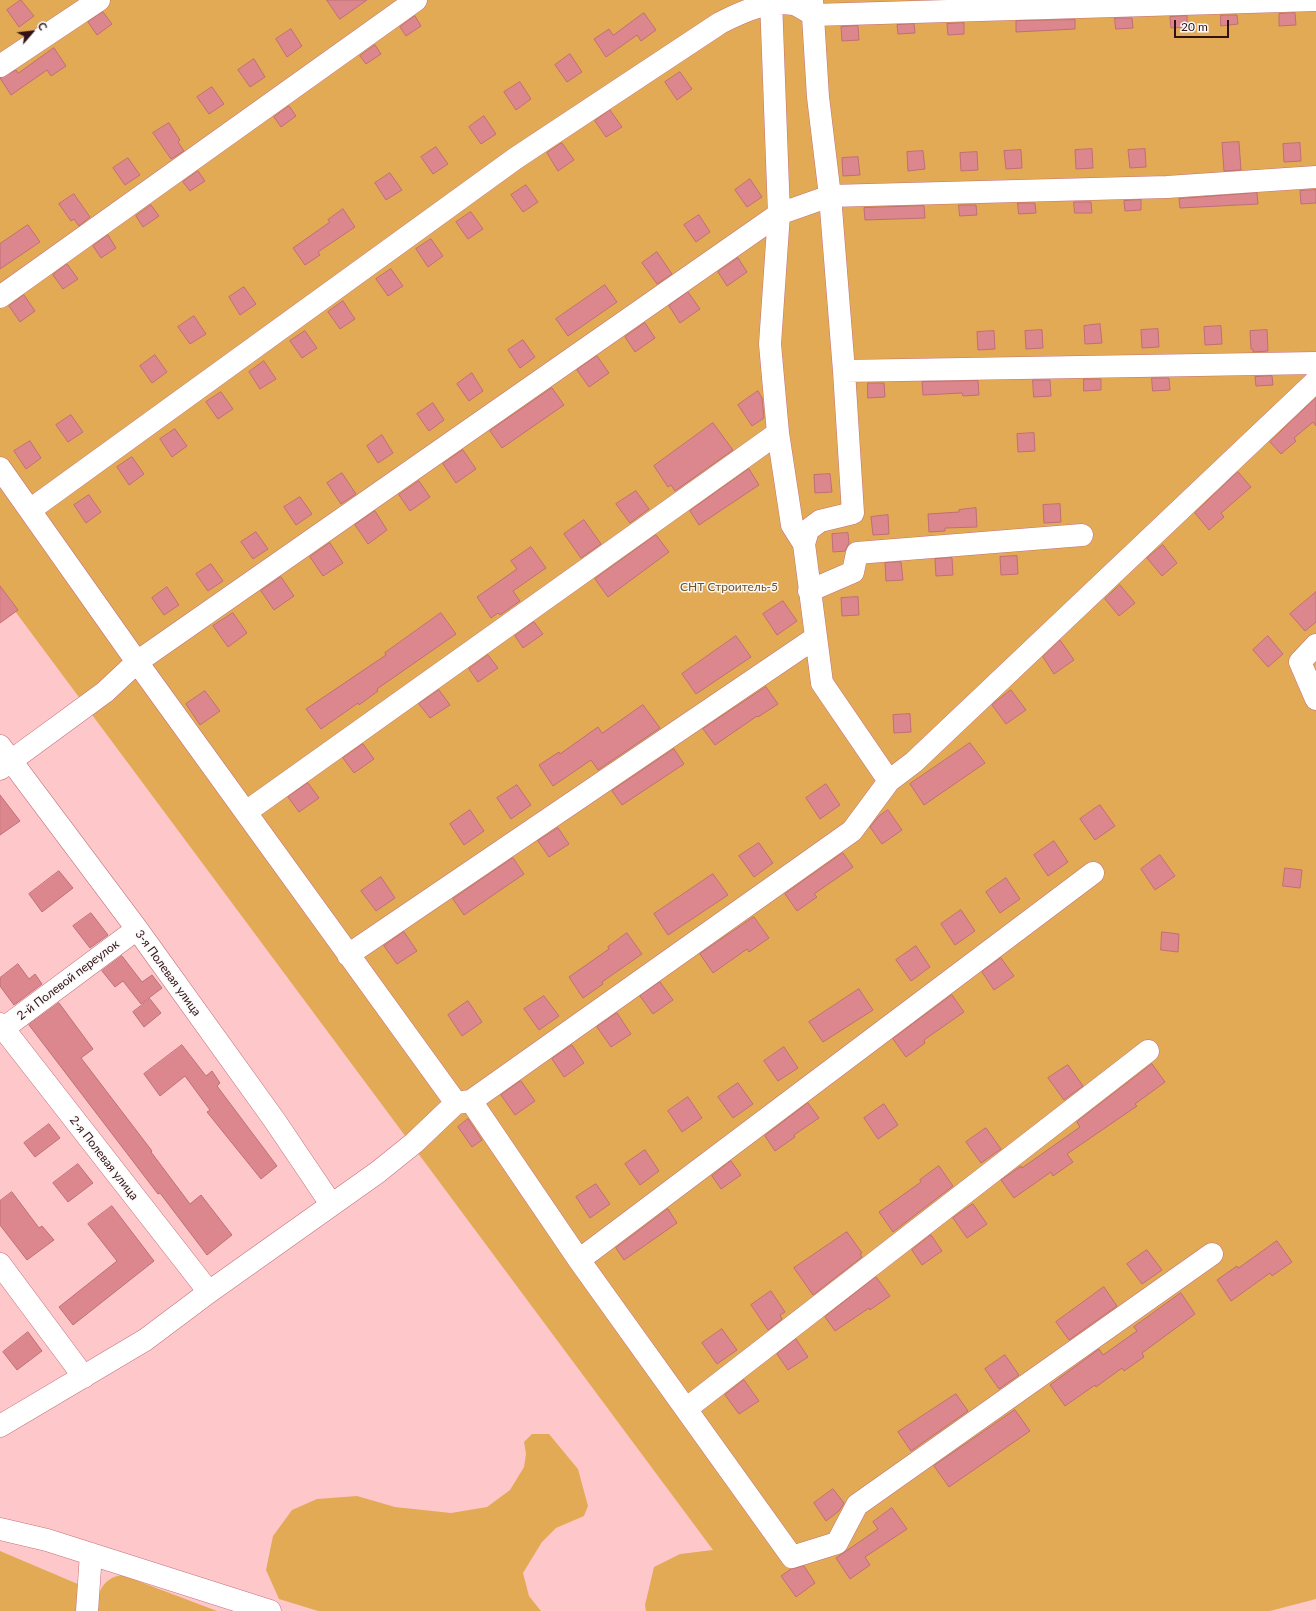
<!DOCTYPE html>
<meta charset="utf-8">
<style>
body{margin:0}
#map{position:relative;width:1316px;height:1611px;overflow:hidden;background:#fec8cb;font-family:Lato,sans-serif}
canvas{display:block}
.north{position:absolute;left:12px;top:12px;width:40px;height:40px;-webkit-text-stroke:3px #f9f9f9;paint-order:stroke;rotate:62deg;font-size:11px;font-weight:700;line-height:16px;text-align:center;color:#321215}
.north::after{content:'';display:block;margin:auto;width:14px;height:18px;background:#321215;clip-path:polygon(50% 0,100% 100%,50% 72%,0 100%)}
.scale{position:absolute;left:1174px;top:20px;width:55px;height:18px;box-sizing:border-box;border:2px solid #321215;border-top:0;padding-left:5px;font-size:12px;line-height:14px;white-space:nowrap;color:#321215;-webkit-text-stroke:3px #f9f9f9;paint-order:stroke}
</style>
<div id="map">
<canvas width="1316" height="1611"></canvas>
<div class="north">С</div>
<div class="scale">20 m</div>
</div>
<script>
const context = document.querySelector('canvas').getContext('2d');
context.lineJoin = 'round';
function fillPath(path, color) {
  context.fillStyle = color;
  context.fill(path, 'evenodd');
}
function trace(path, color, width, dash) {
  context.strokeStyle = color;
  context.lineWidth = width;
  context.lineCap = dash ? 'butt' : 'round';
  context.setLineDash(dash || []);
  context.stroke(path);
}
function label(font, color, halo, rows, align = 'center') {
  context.font = font + ' Lato,sans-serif';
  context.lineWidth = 3;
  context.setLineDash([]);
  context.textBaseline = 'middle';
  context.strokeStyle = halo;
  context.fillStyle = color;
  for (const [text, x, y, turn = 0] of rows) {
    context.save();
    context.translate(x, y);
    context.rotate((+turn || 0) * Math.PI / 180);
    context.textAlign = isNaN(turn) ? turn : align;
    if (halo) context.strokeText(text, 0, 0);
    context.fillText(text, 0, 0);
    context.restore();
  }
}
fillPath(new Path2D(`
 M 0,0 L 1316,0 L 1316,1599 L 1270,1611 L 646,1611 L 645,1605 L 654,1567 L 680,1554 L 713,1550 L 0,591 Z
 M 532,1434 L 549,1434 L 578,1469 L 588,1506 L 584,1516 L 556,1528 L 542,1542 L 523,1573 L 529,1596 L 541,1611 L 318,1611 L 279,1599 L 266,1570 L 273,1536 L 292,1510 L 317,1499 L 357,1496 L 395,1507 L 451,1513 L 487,1507 L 510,1490 L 524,1467 L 526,1454 L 524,1442 Z
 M 0,1551 L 99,1593 C 104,1582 110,1577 122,1575 L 217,1611 L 0,1611 Z`), '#e3aa56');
const building = new Path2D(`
 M 21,0 L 34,16 L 19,27 L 7,10 Z
 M 327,0 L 367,0 L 340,19 Z
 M 103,12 L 112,24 L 97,35 L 88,22 Z
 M 644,13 L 656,30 L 641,41 L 637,35 L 606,57 L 594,39 L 609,29 L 613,35 Z
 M 1295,13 L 1296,25 L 1279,26 L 1279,14 Z
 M 1221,15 L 1237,15 L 1238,24 L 1221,26 Z
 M 415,16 L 421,26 L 406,36 L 400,27 Z
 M 1187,16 L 1187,27 L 1171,28 L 1170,17 Z
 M 1115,18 L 1132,18 L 1133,28 L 1116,29 Z
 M 1075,20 L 1075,29 L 1016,32 L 1016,21 Z
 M 964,23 L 964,34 L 948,35 L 947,24 Z
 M 914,24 L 915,33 L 898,34 L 897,25 Z
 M 858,26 L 859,40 L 842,41 L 841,27 Z
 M 291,29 L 302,46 L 287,57 L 276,39 Z
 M 375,45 L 381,54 L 366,64 L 360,56 Z
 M 54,48 L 66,66 L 51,76 L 47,70 L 11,95 L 0,78 L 16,70 L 18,73 Z
 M 570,54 L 582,72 L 567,82 L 555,65 Z
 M 254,59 L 265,77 L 250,87 L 238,70 Z
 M 680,72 L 692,89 L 677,100 L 665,82 Z
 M 520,82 L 531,99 L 516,110 L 504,92 Z
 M 212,87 L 224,104 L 209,114 L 197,97 Z
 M 289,106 L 296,116 L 281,127 L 274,117 Z
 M 610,110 L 622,127 L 606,137 L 595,121 Z
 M 484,116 L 496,134 L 481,144 L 469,127 Z
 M 169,123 L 180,140 L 178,142 L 184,151 L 171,159 L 153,133 Z
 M 1239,142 L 1241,170 L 1224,171 L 1222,143 Z
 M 562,143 L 574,160 L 558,171 L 547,153 Z
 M 1300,143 L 1301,161 L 1284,162 L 1283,144 Z
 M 436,147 L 448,164 L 433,174 L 421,157 Z
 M 1092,149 L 1093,168 L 1076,169 L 1075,150 Z
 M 1145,149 L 1146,167 L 1130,168 L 1128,150 Z
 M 1021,150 L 1022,168 L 1006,169 L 1004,151 Z
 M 923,151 L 925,169 L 908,171 L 907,152 Z
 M 977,152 L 978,170 L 961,171 L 960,153 Z
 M 858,157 L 860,175 L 843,176 L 842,158 Z
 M 128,158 L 140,175 L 125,185 L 113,168 Z
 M 198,171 L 205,181 L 190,191 L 183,182 Z
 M 390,173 L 402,190 L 386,200 L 375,183 Z
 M 750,179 L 762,197 L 747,207 L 735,190 Z
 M 526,185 L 538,202 L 523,212 L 511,195 Z
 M 1316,190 L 1316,203 L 1301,204 L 1300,191 Z
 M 1257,193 L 1258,204 L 1180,208 L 1179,199 Z
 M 74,194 L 90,217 L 79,226 L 74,219 L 71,221 L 59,204 Z
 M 1141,200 L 1141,210 L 1125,211 L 1124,201 Z
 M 1074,202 L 1091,202 L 1092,213 L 1075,213 Z
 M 1018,203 L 1035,203 L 1036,213 L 1019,214 Z
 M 151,205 L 159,216 L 143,227 L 136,216 Z
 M 959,205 L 976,205 L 977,215 L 960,216 Z
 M 924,206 L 925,218 L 865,220 L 864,208 Z
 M 343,209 L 355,227 L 318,252 L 320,255 L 305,265 L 293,248 L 330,222 L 328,220 Z
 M 471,212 L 483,229 L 468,239 L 456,222 Z
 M 699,215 L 710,232 L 696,242 L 684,225 Z
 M 28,225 L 40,242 L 0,269 L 0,244 Z
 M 108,235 L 116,248 L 101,258 L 93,246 Z
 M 431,239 L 443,256 L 428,267 L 416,249 Z
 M 657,252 L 672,274 L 657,284 L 642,263 Z
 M 738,258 L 747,272 L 727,286 L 718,272 Z
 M 67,264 L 78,279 L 63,289 L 53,275 Z
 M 391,269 L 403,286 L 388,296 L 376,279 Z
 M 605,285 L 617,302 L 568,336 L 556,319 Z
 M 244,287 L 256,304 L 240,315 L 229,297 Z
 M 688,292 L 700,309 L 680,323 L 669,306 Z
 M 24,295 L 35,311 L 20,322 L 9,306 Z
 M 343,301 L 355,319 L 340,329 L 328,312 Z
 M 194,316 L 206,334 L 190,344 L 178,327 Z
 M 645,323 L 655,338 L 635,352 L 625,337 Z
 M 1100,324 L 1102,343 L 1085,344 L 1084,326 Z
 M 1221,326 L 1222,344 L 1205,345 L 1204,327 Z
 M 1158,329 L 1159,347 L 1142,348 L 1141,330 Z
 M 1042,330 L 1043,348 L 1026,349 L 1025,331 Z
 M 1267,330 L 1268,351 L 1253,352 L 1253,349 L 1251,349 L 1250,331 Z
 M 305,331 L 317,348 L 302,358 L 290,341 Z
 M 994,331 L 995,349 L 978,350 L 977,332 Z
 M 523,340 L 535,357 L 520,368 L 508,350 Z
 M 155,355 L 167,372 L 152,383 L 140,366 Z
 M 597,356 L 609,373 L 589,387 L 577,370 Z
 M 264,361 L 276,379 L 260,389 L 249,372 Z
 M 472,373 L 483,391 L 469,401 L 457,384 Z
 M 1272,376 L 1273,385 L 1256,386 L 1255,377 Z
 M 1152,378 L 1169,378 L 1170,390 L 1153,391 Z
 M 1084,379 L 1101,379 L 1101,390 L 1084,391 Z
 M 1033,380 L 1050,380 L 1051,396 L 1034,397 Z
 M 978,381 L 979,395 L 963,396 L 962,393 L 923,395 L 922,382 Z
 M 868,383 L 884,383 L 885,397 L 868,398 Z
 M 552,388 L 564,405 L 502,448 L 490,431 Z
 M 758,391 L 762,398 L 764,418 L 752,426 L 738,405 Z
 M 221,392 L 233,409 L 218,419 L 206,402 Z
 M 1316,398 L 1316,426 L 1313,422 L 1294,438 L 1296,441 L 1281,454 L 1270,442 Z
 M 433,403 L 444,420 L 429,431 L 417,414 Z
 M 71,415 L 83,432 L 68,442 L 56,425 Z
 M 713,423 L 733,450 L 675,491 L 671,485 L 668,487 L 654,466 Z
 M 175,429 L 187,446 L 172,457 L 160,439 Z
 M 1034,433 L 1035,451 L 1018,452 L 1017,434 Z
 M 382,435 L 393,453 L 378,463 L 367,446 Z
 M 30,441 L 41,458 L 26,469 L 14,451 Z
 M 463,450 L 476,469 L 456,483 L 443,464 Z
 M 132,457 L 144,474 L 129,485 L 117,467 Z
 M 749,469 L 759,485 L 699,525 L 690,511 Z
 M 1238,472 L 1251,487 L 1221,513 L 1224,517 L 1209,530 L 1195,513 Z
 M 342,473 L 356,494 L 341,504 L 327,483 Z
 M 830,474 L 832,492 L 815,493 L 814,475 Z
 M 419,481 L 430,497 L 410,511 L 399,495 Z
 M 636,491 L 649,509 L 630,523 L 616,504 Z
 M 89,495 L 101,512 L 86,523 L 74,505 Z
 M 300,497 L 312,514 L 296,525 L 284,507 Z
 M 1060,504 L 1061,522 L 1044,523 L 1043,505 Z
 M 976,508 L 977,527 L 945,528 L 945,531 L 929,532 L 928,514 L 959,512 L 959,510 Z
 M 375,511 L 387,530 L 368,544 L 355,525 Z
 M 888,515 L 889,534 L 873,535 L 871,517 Z
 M 584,520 L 601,544 L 581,558 L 564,534 Z
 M 256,532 L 268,549 L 253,559 L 241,542 Z
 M 848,533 L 849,543 L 845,551 L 833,552 L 832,534 Z
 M 656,535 L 669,552 L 608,597 L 595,579 Z
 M 330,543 L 343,563 L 323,576 L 310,557 Z
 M 1163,545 L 1177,563 L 1162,576 L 1147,558 Z
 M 531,547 L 546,568 L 513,591 L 520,601 L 500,615 L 498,613 L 491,618 L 477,597 L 517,569 L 511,561 Z
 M 1017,556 L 1018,574 L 1001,575 L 1000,557 Z
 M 952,558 L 953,575 L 936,576 L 935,559 Z
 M 901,562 L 903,580 L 886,581 L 885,563 Z
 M 211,564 L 223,581 L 208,591 L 196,574 Z
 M 281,577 L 294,596 L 274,610 L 261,591 Z
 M 1120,585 L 1135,603 L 1119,616 L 1105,599 Z
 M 0,586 L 18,610 L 0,623 Z
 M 167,587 L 179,605 L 164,615 L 152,598 Z
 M 1316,592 L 1316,622 L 1305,631 L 1290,614 Z
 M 858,597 L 859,615 L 842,616 L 841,598 Z
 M 783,601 L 797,621 L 777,635 L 763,614 Z
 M 233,613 L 247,633 L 228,647 L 213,626 Z
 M 441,613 L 456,634 L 377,689 L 378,691 L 359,705 L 358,703 L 321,729 L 306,709 L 386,655 L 385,653 Z
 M 534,622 L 543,634 L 523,648 L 515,636 Z
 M 736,636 L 751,657 L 696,694 L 682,674 Z
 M 1268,636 L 1283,654 L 1268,667 L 1253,650 Z
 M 1060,640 L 1074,660 L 1054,674 L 1043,657 Z
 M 488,655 L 498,668 L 478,682 L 469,669 Z
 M 766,687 L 778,704 L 758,717 L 757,716 L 715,745 L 703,729 Z
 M 439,690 L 450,705 L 430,718 L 419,704 Z
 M 1011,690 L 1026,710 L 1006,724 L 992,705 Z
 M 205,691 L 220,711 L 200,725 L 186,704 Z
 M 643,705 L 660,728 L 598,770 L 591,760 L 553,786 L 539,765 L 559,752 L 560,754 L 598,727 L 602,733 Z
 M 910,714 L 911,732 L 894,733 L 893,715 Z
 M 970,743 L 985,763 L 924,805 L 910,784 Z
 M 363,744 L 374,759 L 354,773 L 343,758 Z
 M 674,749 L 684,764 L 622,805 L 612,791 Z
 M 308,783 L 319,798 L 299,812 L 288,797 Z
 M 826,784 L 840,805 L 820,819 L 806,798 Z
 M 517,785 L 531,805 L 511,819 L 497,798 Z
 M 0,795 L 20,821 L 0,835 Z
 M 1100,805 L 1115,826 L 1095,840 L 1080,819 Z
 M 470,810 L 484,831 L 464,845 L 450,824 Z
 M 888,810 L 902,830 L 882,844 L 870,827 L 879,816 Z
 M 558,828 L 569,844 L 549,857 L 538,841 Z
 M 1054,841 L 1068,862 L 1048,876 L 1034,855 Z
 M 759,843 L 773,863 L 754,877 L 739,856 Z
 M 843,853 L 853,867 L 814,894 L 817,897 L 797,911 L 785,894 Z
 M 1160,855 L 1175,876 L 1155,890 L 1141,869 Z
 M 513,858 L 524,874 L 464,915 L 453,899 Z
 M 1285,868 L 1302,870 L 1300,888 L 1283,886 Z
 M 59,871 L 73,888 L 42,912 L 29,894 Z
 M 713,874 L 728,895 L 668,935 L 654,914 Z
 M 381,877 L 395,898 L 376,911 L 361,891 Z
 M 1006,878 L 1020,899 L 1000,913 L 986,892 Z
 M 961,910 L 975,931 L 955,945 L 941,924 Z
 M 91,913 L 108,935 L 90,948 L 73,926 Z
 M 754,917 L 769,938 L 749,952 L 747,949 L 713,973 L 700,954 Z
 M 404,932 L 417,951 L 397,964 L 384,946 Z
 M 1162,932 L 1179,934 L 1178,952 L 1161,950 Z
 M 627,933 L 642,954 L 602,982 L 603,984 L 583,998 L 569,977 L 609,949 L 608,947 Z
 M 916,946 L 930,967 L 911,981 L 896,960 Z
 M 122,956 L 142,982 L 152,975 L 162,988 L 141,1004 L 123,981 L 115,987 L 102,971 Z
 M 1001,958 L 1014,976 L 994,990 L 982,972 Z
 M 18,964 L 29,979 L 35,974 L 42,984 L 14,1005 L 0,986 L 0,978 Z
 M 660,982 L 673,1000 L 653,1014 L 640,996 Z
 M 859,989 L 873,1010 L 823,1042 L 809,1022 Z
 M 952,995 L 964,1012 L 924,1040 L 925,1043 L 906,1057 L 893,1039 Z
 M 544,996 L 559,1016 L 539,1030 L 524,1009 Z
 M 150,999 L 161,1013 L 144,1027 L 133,1012 Z
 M 468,1001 L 482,1022 L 462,1036 L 448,1015 Z
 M 59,1003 L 93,1049 L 81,1058 L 152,1151 L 151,1152 L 190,1204 L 201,1195 L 232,1235 L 207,1255 L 160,1193 L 158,1194 L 29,1025 Z
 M 617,1013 L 631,1034 L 611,1047 L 597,1027 Z
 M 182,1045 L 206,1076 L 212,1071 L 220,1083 L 217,1086 L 277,1166 L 261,1179 L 207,1112 L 210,1110 L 185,1076 L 160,1096 L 144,1074 Z
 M 572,1045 L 584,1063 L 564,1077 L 552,1059 Z
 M 784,1047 L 798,1068 L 778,1081 L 764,1061 Z
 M 1152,1064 L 1165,1082 L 1135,1104 L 1137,1106 L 1067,1154 L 1073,1162 L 1053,1176 L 1051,1172 L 1014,1198 L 1001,1180 L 1021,1166 L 1022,1168 L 1080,1127 L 1077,1122 Z
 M 1068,1065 L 1083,1086 L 1064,1100 L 1048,1078 Z
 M 521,1081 L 535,1101 L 515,1115 L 501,1095 Z
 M 738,1083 L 753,1104 L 733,1118 L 718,1097 Z
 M 688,1097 L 702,1118 L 682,1132 L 668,1111 Z
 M 808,1103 L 819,1118 L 794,1135 L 795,1137 L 775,1151 L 765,1136 Z
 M 884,1104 L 898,1125 L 878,1139 L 864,1118 Z
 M 468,1119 L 482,1140 L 472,1147 L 458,1127 Z
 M 49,1124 L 60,1138 L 35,1157 L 24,1143 Z
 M 986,1128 L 1001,1149 L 981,1163 L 966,1142 Z
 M 645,1150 L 659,1171 L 640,1185 L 625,1164 Z
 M 731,1161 L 741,1175 L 721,1189 L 712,1176 Z
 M 78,1164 L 93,1183 L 68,1202 L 53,1183 Z
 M 939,1166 L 953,1186 L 893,1232 L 879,1212 L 921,1182 L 920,1180 Z
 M 596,1184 L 610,1204 L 590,1218 L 576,1197 Z
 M 12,1192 L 39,1228 L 42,1226 L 54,1240 L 27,1260 L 0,1225 L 0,1201 Z
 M 973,1204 L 987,1224 L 967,1238 L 953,1218 Z
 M 112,1206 L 154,1261 L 73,1325 L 59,1307 L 117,1261 L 88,1224 Z
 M 668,1209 L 677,1223 L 624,1260 L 616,1248 Z
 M 847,1232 L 862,1253 L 860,1254 L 862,1257 L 813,1295 L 794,1268 Z
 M 931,1235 L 942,1251 L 922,1265 L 912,1250 Z
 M 1277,1241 L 1292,1262 L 1272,1276 L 1270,1273 L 1231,1301 L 1217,1280 L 1237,1266 L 1238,1268 Z
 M 1147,1250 L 1162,1270 L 1142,1284 L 1127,1264 Z
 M 876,1277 L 890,1296 L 870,1310 L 869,1308 L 835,1331 L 825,1317 Z
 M 1104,1287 L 1117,1306 L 1069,1340 L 1056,1322 Z
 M 771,1291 L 785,1312 L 780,1315 L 782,1319 L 768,1330 L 751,1305 Z
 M 1181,1293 L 1195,1314 L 1142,1353 L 1144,1357 L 1124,1371 L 1122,1368 L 1096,1387 L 1095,1385 L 1065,1406 L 1050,1385 L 1099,1349 L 1103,1355 L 1137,1331 L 1134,1327 Z
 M 722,1329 L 737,1350 L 717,1364 L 702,1343 Z
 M 28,1332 L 42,1351 L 17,1370 L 3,1352 Z
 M 796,1339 L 808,1357 L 788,1370 L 777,1354 Z
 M 1005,1355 L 1019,1375 L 999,1389 L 985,1369 Z
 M 744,1380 L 759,1401 L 739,1414 L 725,1395 Z
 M 956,1394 L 968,1411 L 911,1451 L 898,1432 Z
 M 1015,1410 L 1030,1431 L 949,1487 L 934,1466 Z
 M 833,1489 L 844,1503 L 839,1511 L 826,1521 L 814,1503 Z
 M 892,1508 L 907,1529 L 865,1557 L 870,1565 L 850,1579 L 836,1558 L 878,1529 L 873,1522 Z
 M 804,1566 L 815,1583 L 796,1597 L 781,1576 L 791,1569 Z`);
fillPath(building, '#dc878e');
trace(building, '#c06e75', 1);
const minor = new Path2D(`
 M 771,0 L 779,214 L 770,344 L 778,433 L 792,525 L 804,544
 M 812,0 L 818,97 L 830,196 L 844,371 L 853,513 L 820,521 L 808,530 L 804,544 L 822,683 L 889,781
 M 0,66 L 99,0
 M 0,297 L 416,0
 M 844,371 L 1316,363
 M 0,468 L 137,662 L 456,1103
 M 30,510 L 516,158 L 720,23 C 742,12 767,0 794,4 C 800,6 807,11 813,15 L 1316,0
 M 809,591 L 853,572 L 857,553 L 1082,535
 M 1316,645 L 1300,662 L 1316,699
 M 0,746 L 137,929 L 275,1121 L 331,1204
 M 0,769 L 105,692 L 137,662 L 779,214 L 830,196 L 1167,187 L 1316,177
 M 246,812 L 778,433
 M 348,955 L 815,638
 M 0,1024 L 209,1292
 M 0,1031 L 137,929
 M 471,1101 L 579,1260 L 792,1557 L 837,1543 L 857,1505 L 1212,1254
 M 579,1260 L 1093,873
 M 0,1264 L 84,1377
 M 686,1409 L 1148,1051
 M 0,1426 L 145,1340 L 209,1292 L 378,1172 L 414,1143 L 456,1103 L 471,1101 L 852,831 L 889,781 L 914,762 L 1316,381
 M 0,1529 L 47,1540 L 270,1611
 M 87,1611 L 91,1554`);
trace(minor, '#c37178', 23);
trace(minor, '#fff', 22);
label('12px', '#6d4f22', '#f9f9f9', [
 ["СНТ Строитель-5",729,587]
]);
label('12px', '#321215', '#f9f9f9', [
 ["3-я Полевая улица",168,973,54],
 ["2-й Полевой переулок",68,980,-37],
 ["2-я Полевая улица",104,1158,52]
]);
</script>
